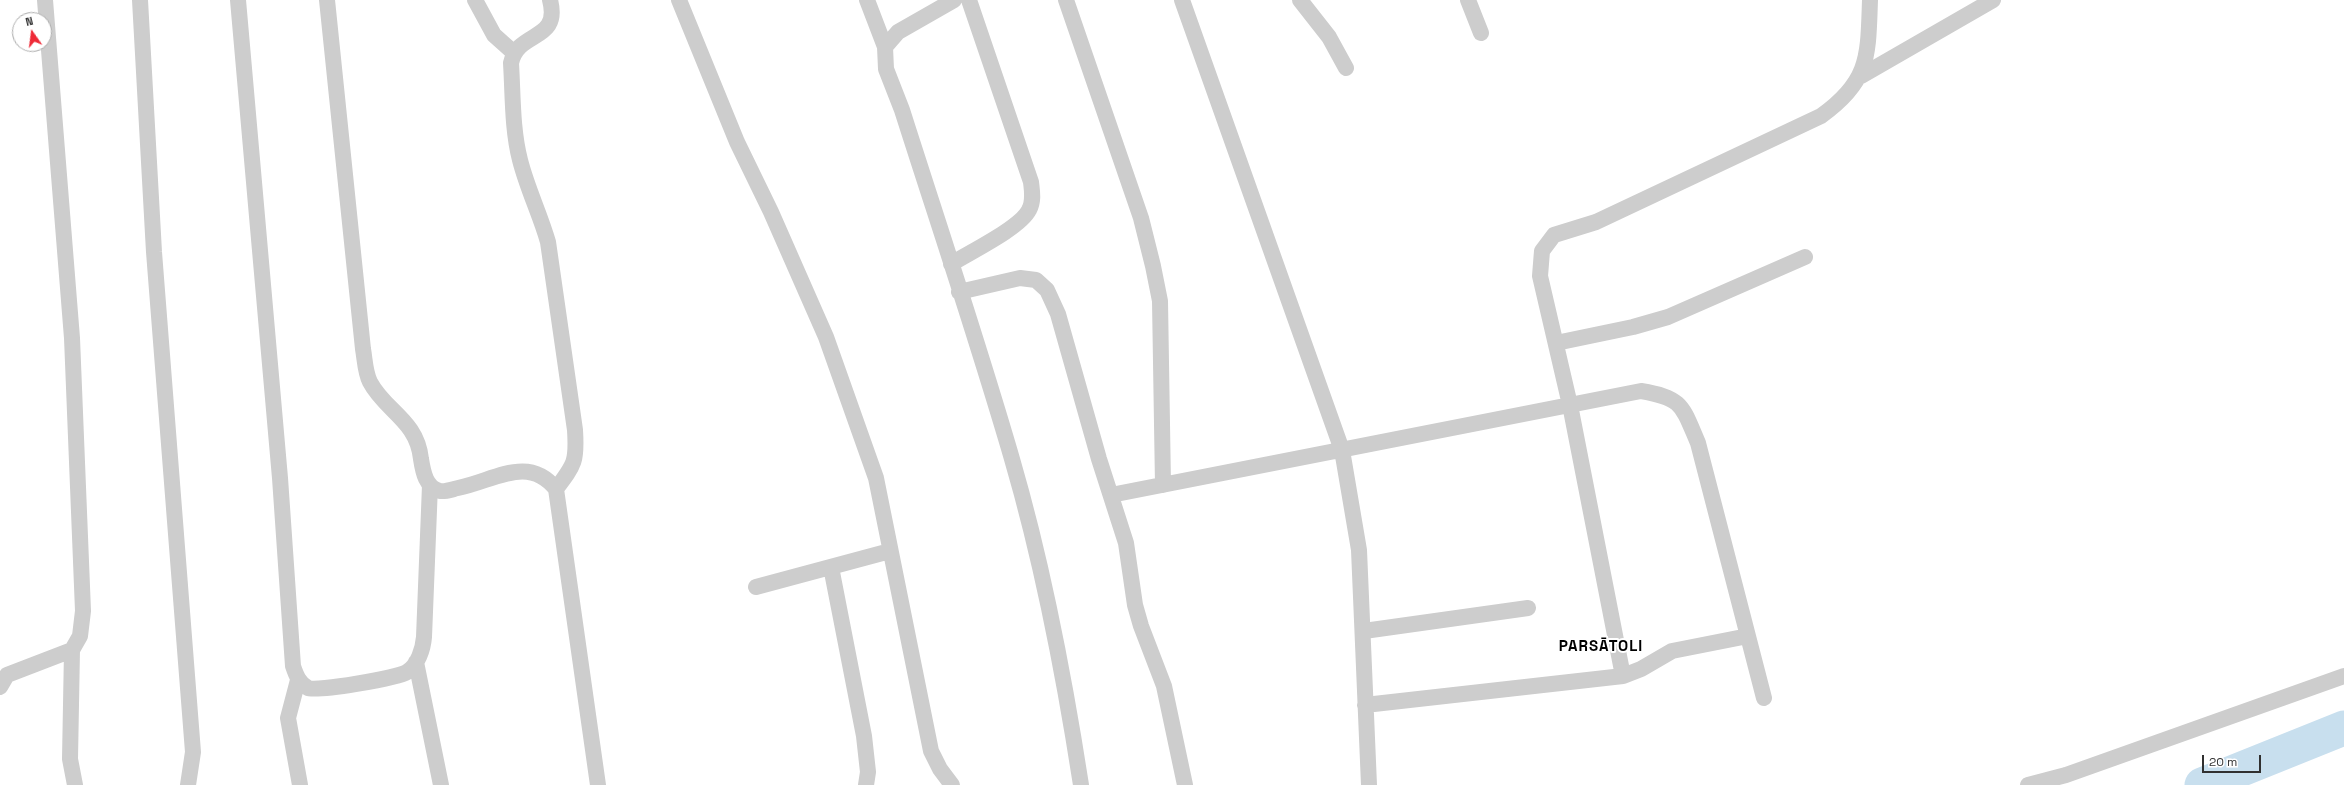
<!DOCTYPE html>
<meta charset="utf-8">
<style>
body{margin:0}
#map{position:relative;width:2344px;height:785px;overflow:hidden;background:#fff;font-family:"Space Grotesk",sans-serif}
canvas{display:block}
.north{position:absolute;left:12px;top:12px;width:40px;height:40px;box-sizing:border-box;background:#fff;border:1px solid #acacac;border-radius:50%;rotate:346deg;font-size:11px;font-weight:700;line-height:16px;text-align:center;color:#303030}
.north::after{content:'';display:block;margin:auto;width:14px;height:18px;background:#ee2a37;clip-path:polygon(50% 0,100% 100%,50% 72%,0 100%)}
.scale{position:absolute;left:2202px;top:755px;width:59px;height:18px;box-sizing:border-box;border:2px solid #303030;border-top:0;padding-left:5px;font-size:12px;line-height:14px;white-space:nowrap;color:#303030;-webkit-text-stroke:3px #fff;paint-order:stroke}
</style>
<div id="map">
<canvas width="2344" height="785"></canvas>
<div class="north">N</div>
<div class="scale">20 m</div>
</div>
<script>
const context = document.querySelector('canvas').getContext('2d');
context.lineJoin = 'round';
function trace(path, color, width, dash) {
  context.strokeStyle = color;
  context.lineWidth = width;
  context.lineCap = dash ? 'butt' : 'round';
  context.setLineDash(dash || []);
  context.stroke(path);
}
function label(font, color, halo, rows, align = 'center') {
  context.font = font + ' "Space Grotesk",sans-serif';
  context.lineWidth = 4;
  context.setLineDash([]);
  context.textBaseline = 'middle';
  context.strokeStyle = halo;
  context.fillStyle = color;
  for (const [text, x, y, turn = 0] of rows) {
    context.save();
    context.translate(x, y);
    context.rotate((+turn || 0) * Math.PI / 180);
    context.textAlign = isNaN(turn) ? turn : align;
    if (halo) context.strokeText(text, 0, 0);
    context.fillText(text, 0, 0);
    context.restore();
  }
}
trace(new Path2D(`
 M 2202,785 L 2344,728`), '#c8dfee', 35);
trace(new Path2D(`
 M 140,0 L 154,252 L 193,752 L 188,785
 M 238,0 L 280,478 L 293,666 C 296,675 299,683 308,688 C 315,692 398,678 407,672 C 418,665 423,649 424,637 L 430,485
 M 327,0 L 363,349 C 365,360 365,372 370,382 C 385,411 417,420 421,459 C 423,472 426,488 440,491 C 445,492 453,489 458,488 C 494,481 528,454 556,489 L 598,785
 M 475,0 L 494,35 L 513,52
 M 550,0 C 561,42 518,30 511,63 C 513,95 512,129 520,160 C 527,188 540,214 548,242 L 575,430 C 577,461 575,464 556,489
 M 679,0 L 737,142 L 771,212 L 826,337 L 876,478 L 931,751 L 940,769 L 952,785
 M 867,0 L 885,47
 M 954,0 L 898,32 L 885,47 L 886,69 L 902,110 C 939,226 978,342 1012,459 C 1043,565 1064,675 1081,785
 M 1066,0 L 1141,218 L 1153,266 L 1160,301 L 1163,485
 M 1182,0 L 1342,450 L 1359,550 L 1369,785
 M 1300,0 L 1329,37 L 1346,68
 M 1468,0 L 1481,33
 M 1861,76 L 1993,0
 M 951,264 C 970,252 1020,228 1029,210 C 1034,201 1032,191 1031,182 L 969,0
 M 959,292 L 1020,278 L 1036,280 L 1047,290 L 1058,314 L 1099,459 L 1126,543 L 1135,605 L 1141,626 L 1164,686 L 1185,785
 M 1556,343 L 1633,327 L 1668,317 L 1805,257
 M 1111,495 L 1641,391 C 1683,398 1682,406 1698,443 L 1764,698
 M 831,567 L 864,736 L 868,772 L 866,785
 M 756,587 L 890,551
 M 1364,631 L 1528,608
 M 72,650 L 70,759 L 75,785
 M 416,662 L 441,785
 M 1623,676 L 1570,405 L 1540,276 L 1542,251 L 1554,235 L 1596,222 L 1821,116 C 1870,81 1868,56 1870,0
 M 298,680 L 288,718 L 300,785
 M 0,687 L 7,675 L 72,650 L 80,636 L 83,611 L 72,338 L 45,0
 M 1365,705 L 1623,676 L 1641,669 L 1672,651 L 1748,636
 M 2028,785 L 2066,775 L 2344,676`), '#cdcdcd', 16);
context.letterSpacing = '1px';
label('bold 15px', '#000', '#fff', [
 ["PARSĀTOLI",1601,647]
]);
context.letterSpacing = '0px';
</script>
